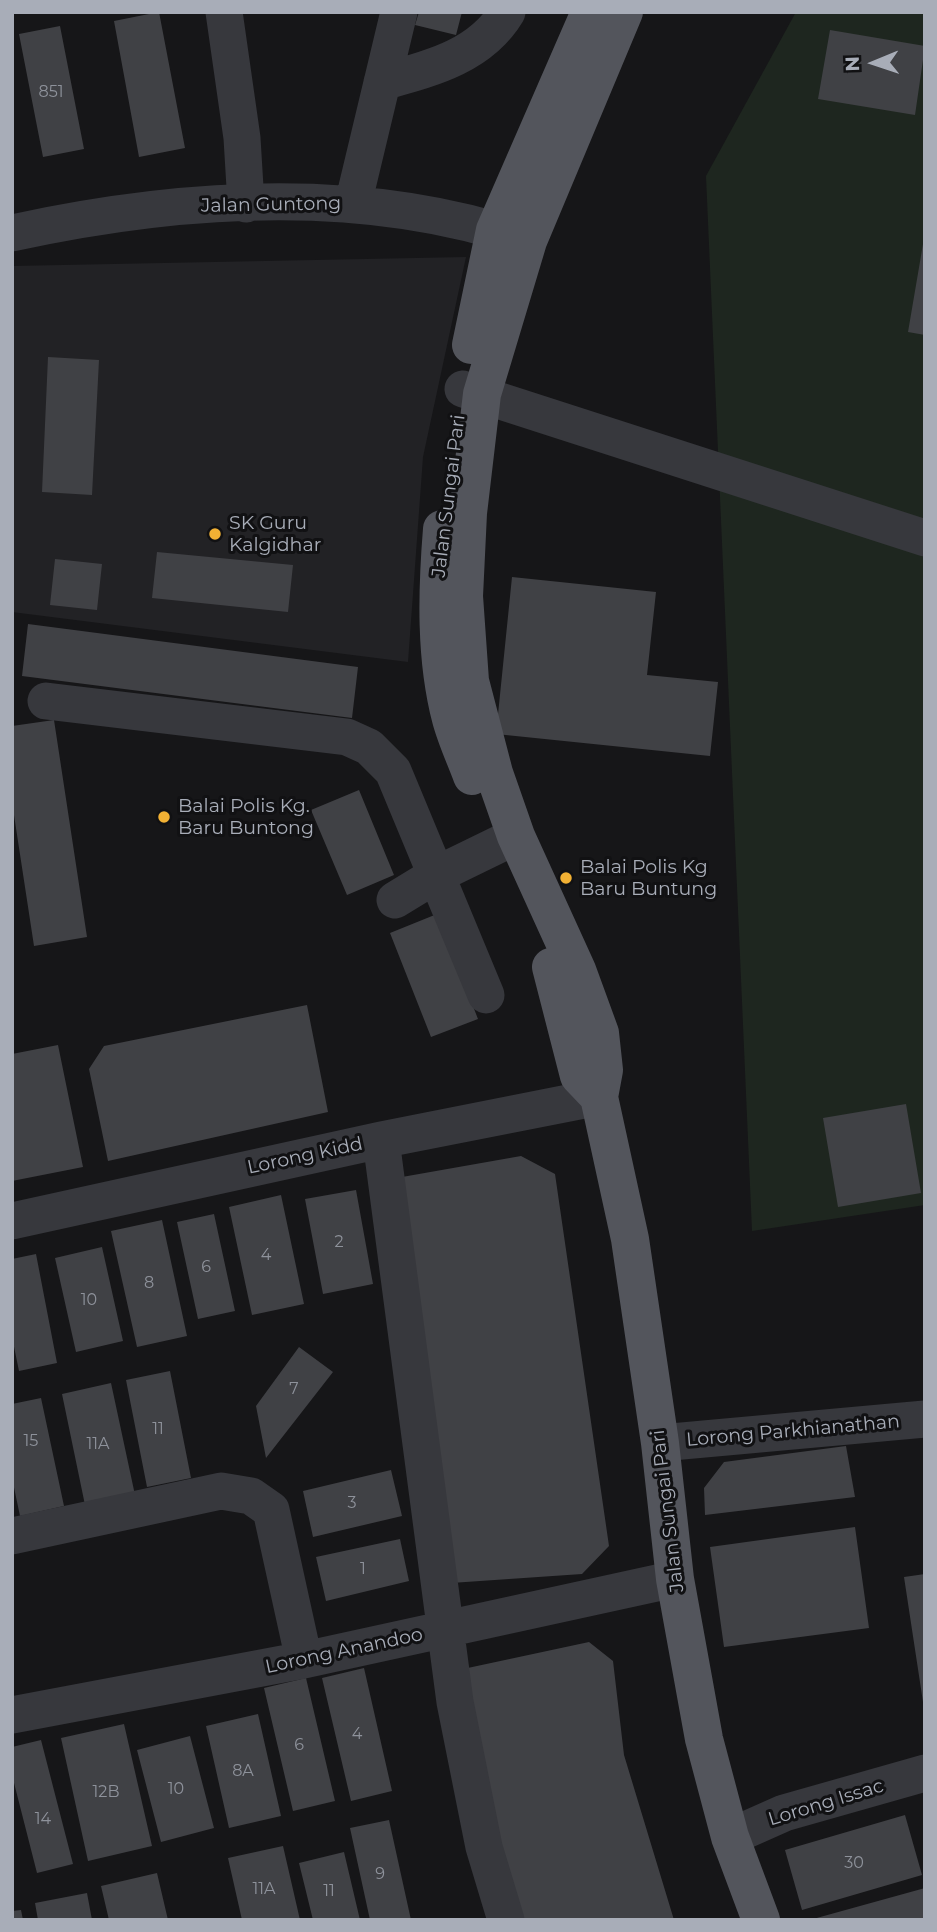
<!DOCTYPE html>
<style>
body{margin:0}
#map{position:relative;width:937px;height:1932px;overflow:hidden;background:#161618;font-family:Montserrat,sans-serif}
canvas{display:block}
.frame{position:absolute;inset:0;border:14px solid #a8adb8;pointer-events:none}
.north{position:absolute;left:839px;top:28px;width:70px;height:70px;-webkit-text-stroke:5px #111113;paint-order:stroke;rotate:268deg;font-size:19px;font-weight:700;line-height:28px;text-align:center;color:#a8adb8}
.north::after{content:'';display:block;margin:auto;width:24px;height:32px;background:#a8adb8;clip-path:polygon(50% 0,100% 100%,50% 72%,0 100%)}
</style>
<div id="map">
<canvas width="937" height="1932"></canvas>
<div class="frame"></div>
<div class="north">N</div>
</div>
<script>
const context = document.querySelector('canvas').getContext('2d');
context.lineJoin = 'round';
function fillPath(path, color) {
  context.fillStyle = color;
  context.fill(path, 'evenodd');
}
function trace(path, color, width, dash) {
  context.strokeStyle = color;
  context.lineWidth = width;
  context.lineCap = dash ? 'butt' : 'round';
  context.setLineDash(dash || []);
  context.stroke(path);
}
function label(font, color, halo, rows, align = 'center') {
  context.font = font + ' Montserrat,sans-serif';
  context.lineWidth = 6;
  context.setLineDash([]);
  context.textBaseline = 'middle';
  context.strokeStyle = halo;
  context.fillStyle = color;
  for (const [text, x, y, turn = 0] of rows) {
    context.save();
    context.translate(x, y);
    context.rotate((+turn || 0) * Math.PI / 180);
    context.textAlign = isNaN(turn) ? turn : align;
    if (halo) context.strokeText(text, 0, 0);
    context.fillText(text, 0, 0);
    context.restore();
  }
}
fillPath(new Path2D(`
 M 466,257 L 423,457 L 408,662 L 12,612 L 12,266 Z`), '#222225');
fillPath(new Path2D(`
 M 796,12 L 925,12 L 925,1205 L 752,1231 L 706,176 Z`), '#1e261f');
fillPath(new Path2D(`
 M 159,12 L 185,148 L 139,157 L 114,21 Z
 M 419,12 L 462,12 L 456,35 L 415,25 Z
 M 60,26 L 84,149 L 43,157 L 19,34 Z
 M 830,30 L 925,46 L 915,115 L 818,99 Z
 M 923,244 L 925,244 L 925,335 L 908,332 Z
 M 48,357 L 99,360 L 92,495 L 42,492 Z
 M 157,552 L 293,565 L 288,612 L 152,598 Z
 M 55,559 L 102,564 L 97,610 L 50,605 Z
 M 512,577 L 656,592 L 647,675 L 718,682 L 710,756 L 496,734 Z
 M 28,624 L 358,667 L 352,718 L 22,676 Z
 M 54,720 L 87,937 L 34,946 L 12,802 L 12,726 Z
 M 359,790 L 394,875 L 347,895 L 311,810 Z
 M 437,914 L 478,1019 L 431,1037 L 390,933 Z
 M 307,1005 L 328,1112 L 108,1161 L 89,1069 L 104,1046 Z
 M 58,1045 L 83,1167 L 12,1181 L 12,1054 Z
 M 906,1104 L 921,1193 L 838,1207 L 823,1118 Z
 M 521,1156 L 555,1174 L 609,1546 L 582,1574 L 451,1583 L 402,1177 Z
 M 356,1190 L 373,1284 L 323,1294 L 305,1199 Z
 M 281,1195 L 304,1304 L 252,1315 L 229,1207 Z
 M 214,1214 L 235,1311 L 198,1319 L 177,1222 Z
 M 162,1220 L 187,1336 L 137,1347 L 111,1231 Z
 M 102,1247 L 123,1341 L 76,1352 L 55,1258 Z
 M 36,1254 L 57,1363 L 19,1371 L 12,1337 L 12,1259 Z
 M 299,1347 L 333,1372 L 266,1458 L 256,1406 Z
 M 170,1371 L 191,1478 L 147,1487 L 126,1380 Z
 M 111,1383 L 135,1495 L 85,1505 L 62,1394 Z
 M 41,1398 L 64,1506 L 20,1516 L 12,1478 L 12,1404 Z
 M 846,1446 L 855,1497 L 705,1515 L 704,1488 L 724,1462 Z
 M 391,1470 L 402,1516 L 313,1537 L 303,1491 Z
 M 855,1527 L 869,1628 L 724,1647 L 710,1547 Z
 M 400,1539 L 409,1581 L 326,1601 L 316,1557 Z
 M 925,1574 L 925,1702 L 923,1702 L 904,1577 Z
 M 589,1642 L 613,1661 L 624,1755 L 674,1920 L 515,1920 L 463,1669 Z
 M 364,1668 L 392,1791 L 351,1801 L 322,1678 Z
 M 306,1678 L 335,1801 L 293,1811 L 264,1688 Z
 M 258,1714 L 281,1816 L 229,1828 L 206,1726 Z
 M 124,1724 L 152,1846 L 88,1861 L 61,1738 Z
 M 190,1736 L 214,1828 L 161,1842 L 137,1750 Z
 M 41,1740 L 73,1864 L 37,1873 L 12,1775 L 12,1747 Z
 M 905,1815 L 922,1875 L 802,1910 L 785,1850 Z
 M 389,1820 L 411,1920 L 370,1920 L 350,1828 Z
 M 283,1846 L 300,1920 L 242,1920 L 228,1858 Z
 M 344,1852 L 360,1920 L 313,1920 L 299,1863 Z
 M 157,1873 L 168,1920 L 109,1920 L 101,1886 Z
 M 925,1888 L 925,1920 L 814,1920 L 813,1919 Z
 M 87,1893 L 92,1920 L 38,1920 L 35,1903 Z
 M 21,1910 L 23,1920 L 12,1920 L 12,1911 Z`), '#404145');
trace(new Path2D(`
 M 224,12 L 242,138 L 246,204
 M 382,82 C 429,69 480,57 507,12
 M 353,204 L 399,12
 M 12,233 C 178,197 361,184 523,239
 M 463,389 L 925,538
 M 46,701 L 347,737 L 369,747 L 393,771 L 486,995
 M 395,900 L 436,875 L 516,836
 M 381,1140 L 455,1702 L 484,1847 L 506,1920
 M 12,1221 L 381,1140 L 599,1097
 M 660,1443 L 925,1419
 M 12,1536 L 221,1491 L 251,1496 L 271,1510 L 304,1660
 M 12,1715 L 304,1660 L 675,1579
 M 730,1837 L 784,1813 L 925,1773`), '#37383d', 37);
trace(new Path2D(`
 M 624,12 L 528,241 L 482,394 L 468,513 L 464,596 L 470,681 L 494,773 L 516,836 L 577,970 L 600,1033 L 604,1070 L 599,1097 L 630,1239 L 660,1443 L 675,1579 L 704,1739 L 730,1837 L 761,1920
 M 471,345 L 495,230 L 590,12
 M 442,529 C 437,591 435,658 451,719 C 456,738 465,757 472,776
 M 551,967 L 579,1076 L 599,1097`), '#53555c', 38);
for (const [x, y, r, color] of [
 [215,534,7,"#f2b134"],
 [164,817,7,"#f2b134"],
 [566,878,7,"#f2b134"]
]) {
  const dot = new Path2D();
  dot.arc(x, y, r, 0, 2 * Math.PI);
  context.fillStyle = color;
  context.fill(dot);
  trace(dot, '#111113', 2.5);
}
label('16px', '#8e929b', null, [
 ["851",51,92],
 ["2",339,1242],
 ["4",266,1255],
 ["6",206,1267],
 ["8",149,1283],
 ["10",89,1300],
 ["7",294,1389],
 ["11",158,1429],
 ["15",31,1441],
 ["11A",98,1444],
 ["3",352,1503],
 ["1",363,1569],
 ["4",357,1734],
 ["6",299,1745],
 ["8A",243,1771],
 ["10",176,1789],
 ["12B",106,1792],
 ["14",43,1819],
 ["30",854,1863],
 ["9",380,1874],
 ["11A",264,1889],
 ["11",329,1891]
]);
label('19px', '#a8adb8', '#111113', [
 ["Jalan Guntong",271,205,-1],
 ["Jalan Sungai Pari",449,496,-83],
 ["Lorong Kidd",305,1156,-12],
 ["Lorong Parkhianathan",793,1431,-5],
 ["Jalan Sungai Pari",668,1511,-97],
 ["Lorong Anandoo",344,1651,-12],
 ["Lorong Issac",826,1803,-17]
]);
label('19px', '#a8adb8', '#111113', [
 ["SK Guru",229,523],
 ["Kalgidhar",229,545],
 ["Balai Polis Kg.",178,806],
 ["Baru Buntong",178,828],
 ["Balai Polis Kg",580,867],
 ["Baru Buntung",580,889]
], 'left');
</script>
